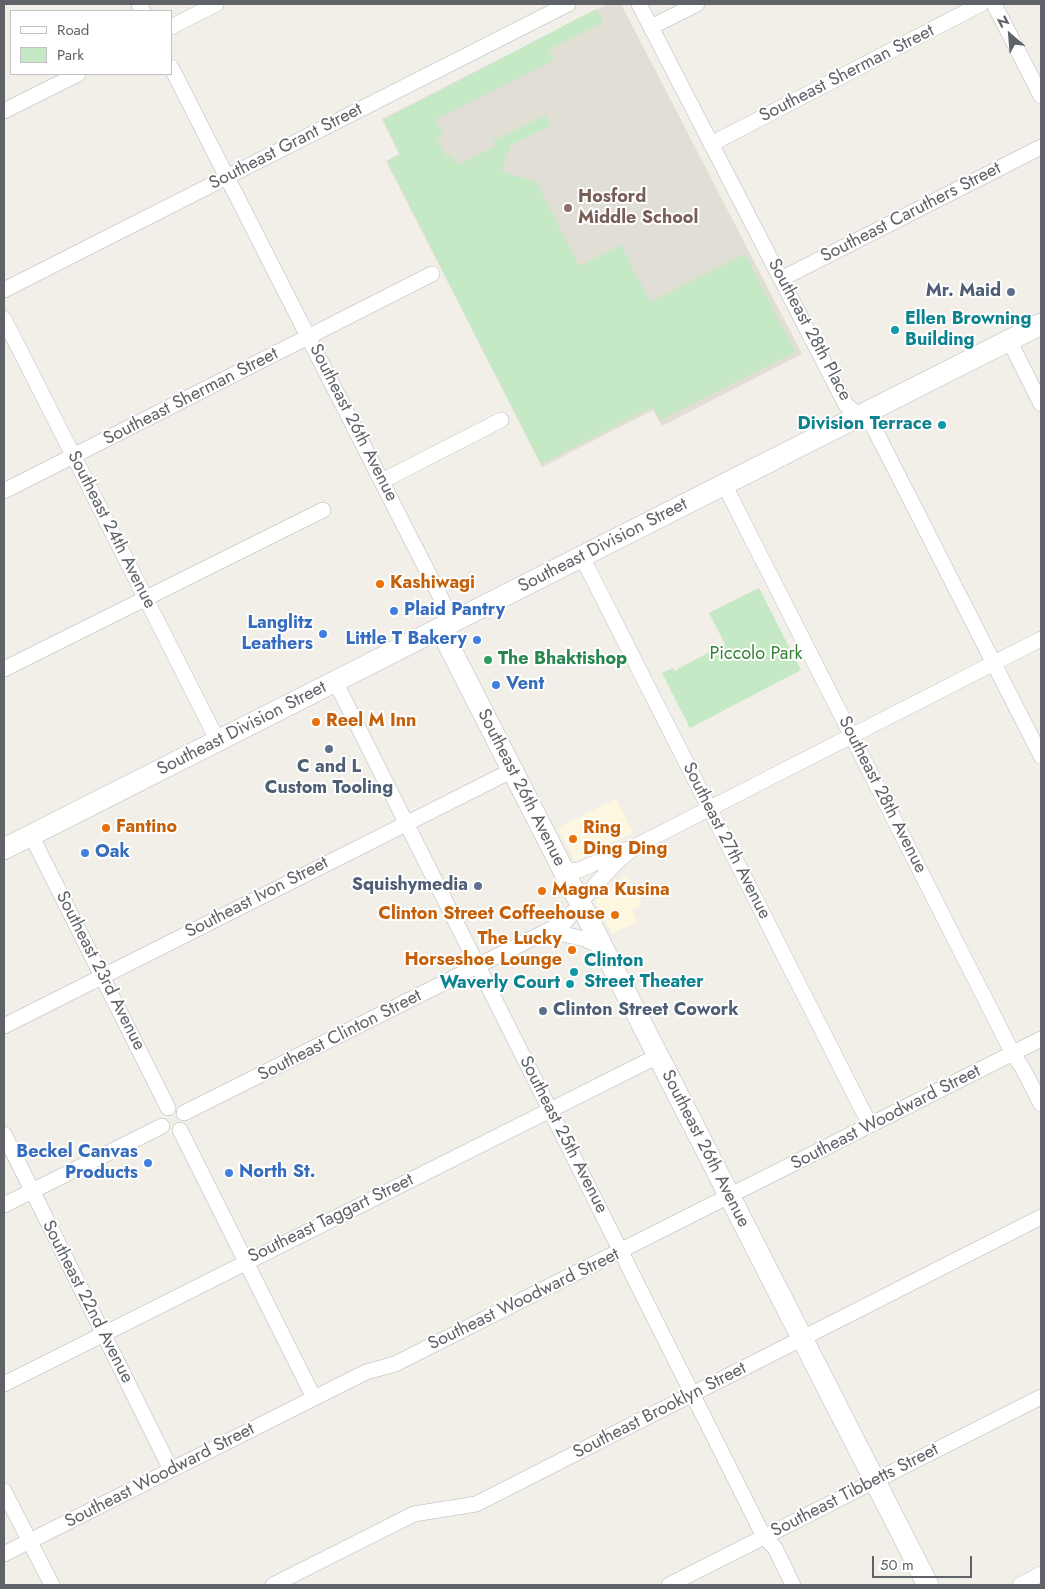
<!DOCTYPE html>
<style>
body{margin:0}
#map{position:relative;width:1045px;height:1589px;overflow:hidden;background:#f1efe8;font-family:Jost,sans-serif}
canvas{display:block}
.frame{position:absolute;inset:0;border:5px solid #5f6368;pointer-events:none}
.legend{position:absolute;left:10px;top:10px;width:162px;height:65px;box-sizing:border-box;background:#fff;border:1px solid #bfc1c3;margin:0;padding:6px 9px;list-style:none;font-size:15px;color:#5f6368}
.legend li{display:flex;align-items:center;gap:10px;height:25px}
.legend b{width:25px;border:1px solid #bfc1c3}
.north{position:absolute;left:985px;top:10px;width:50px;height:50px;-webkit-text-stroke:4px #fff;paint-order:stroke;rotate:333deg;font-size:14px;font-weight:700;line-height:20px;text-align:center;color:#5f6368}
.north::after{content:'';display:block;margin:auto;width:18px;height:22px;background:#5f6368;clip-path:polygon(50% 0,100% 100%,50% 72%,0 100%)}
.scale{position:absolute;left:872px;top:1556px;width:100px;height:22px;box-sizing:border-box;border:2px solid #5f6368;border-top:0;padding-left:6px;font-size:15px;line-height:18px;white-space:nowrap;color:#5f6368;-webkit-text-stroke:4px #fff;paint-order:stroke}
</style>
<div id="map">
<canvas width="1045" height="1589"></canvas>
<div class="frame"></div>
<ul class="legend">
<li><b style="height:6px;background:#fff"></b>Road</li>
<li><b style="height:14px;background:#c5e8c5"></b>Park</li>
</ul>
<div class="north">N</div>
<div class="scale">50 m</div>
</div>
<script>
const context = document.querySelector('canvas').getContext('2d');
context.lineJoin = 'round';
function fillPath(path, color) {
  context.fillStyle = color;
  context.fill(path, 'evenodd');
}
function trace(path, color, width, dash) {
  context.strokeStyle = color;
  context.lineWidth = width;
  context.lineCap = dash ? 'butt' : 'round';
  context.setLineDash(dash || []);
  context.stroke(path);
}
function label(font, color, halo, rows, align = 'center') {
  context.font = font + ' Jost,sans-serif';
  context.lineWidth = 4;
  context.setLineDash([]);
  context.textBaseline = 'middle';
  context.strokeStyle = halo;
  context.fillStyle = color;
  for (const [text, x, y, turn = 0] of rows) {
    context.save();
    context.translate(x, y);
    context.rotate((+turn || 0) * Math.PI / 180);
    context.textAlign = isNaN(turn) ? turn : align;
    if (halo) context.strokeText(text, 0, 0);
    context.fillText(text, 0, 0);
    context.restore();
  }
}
fillPath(new Path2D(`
 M 616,799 L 633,832 L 575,861 L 558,828 Z
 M 626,874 L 642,904 L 632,909 L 637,921 L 612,934 L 595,901 Z`), '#fef7e0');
fillPath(new Path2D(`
 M 608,4 L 621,4 L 802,354 L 662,426 L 653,410 L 542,467 L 386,161 L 399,154 L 382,119 Z`), '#e1ded6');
fillPath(new Path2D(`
 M 596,9 L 603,22 L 549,50 L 554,60 L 435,120 L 443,135 L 437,138 L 447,157 L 452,155 L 457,165 L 495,146 L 493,141 L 545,115 L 551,125 L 511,145 L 501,171 L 536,182 L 579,266 L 621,245 L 650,302 L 745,254 L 795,352 L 660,420 L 653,406 L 541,464 L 387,161 L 400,155 L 383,120 Z
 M 759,588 L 801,670 L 690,728 L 662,673 L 673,668 L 674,671 L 725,644 L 709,613 Z`), '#c5e8c5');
const street = new Path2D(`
 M 139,4 L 143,11
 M 639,4 L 846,405 L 873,426 L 1041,756
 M 994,4 L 1041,96
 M 171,27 L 216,4
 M 651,27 L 697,4
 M 171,67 L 446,608 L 446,625
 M 4,111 L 78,74
 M 711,144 L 981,4
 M 781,279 L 1041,147
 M 4,290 L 568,4
 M 4,319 L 218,741
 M 1009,340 L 1041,404
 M 382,481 L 501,420
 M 724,484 L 1013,1054 L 1022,1067 L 1041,1104
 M 4,491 L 432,274
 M 582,557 L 870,1125
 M 4,669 L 323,510
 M 335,681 L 764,1537 L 775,1548 L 793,1585
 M 31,835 L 168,1108
 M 563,871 L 579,870 L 638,845 L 1041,639
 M 549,931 L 585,939 L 603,948
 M 4,1026 L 511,771
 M 184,1113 L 565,922 L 594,886 L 621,858 L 638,845
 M 180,1130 L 314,1398
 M 4,1134 L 171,1470
 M 4,1205 L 162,1126
 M 4,1384 L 658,1056
 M 4,1491 L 52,1585
 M 4,1554 L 366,1372 L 395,1364 L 1041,1039
 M 273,1585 L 414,1514 L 476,1504 L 1041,1217
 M 669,1585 L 1041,1397
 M 1020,1585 L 1041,1574`);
const secondary = new Path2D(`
 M 446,625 L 447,642 L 928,1585
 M 4,849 L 1041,324`);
trace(street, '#b5b8bc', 16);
trace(secondary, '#b6babf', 22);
trace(street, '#fff', 15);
trace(secondary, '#fff', 21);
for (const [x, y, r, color] of [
 [568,208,5,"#8d6e63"],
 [1011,292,5,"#5c6f8a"],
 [895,330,5,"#0f9aa8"],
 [942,425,5,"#0f9aa8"],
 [380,584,5,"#e8710a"],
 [394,611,5,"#3f7fe0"],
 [323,634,5,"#3f7fe0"],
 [477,640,5,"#3f7fe0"],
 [488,660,5,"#2e9e5b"],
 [496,685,5,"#3f7fe0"],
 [316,722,5,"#e8710a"],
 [329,749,5,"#5c6f8a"],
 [106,828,5,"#e8710a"],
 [573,839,5,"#e8710a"],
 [85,853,5,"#3f7fe0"],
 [478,886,5,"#5c6f8a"],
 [542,891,5,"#e8710a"],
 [615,915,5,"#e8710a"],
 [572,950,5,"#e8710a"],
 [574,972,5,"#0f9aa8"],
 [570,984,5,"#0f9aa8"],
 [543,1011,5,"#5c6f8a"],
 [148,1163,5,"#3f7fe0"],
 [229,1173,5,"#3f7fe0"]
]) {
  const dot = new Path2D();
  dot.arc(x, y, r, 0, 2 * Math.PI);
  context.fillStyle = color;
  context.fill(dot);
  trace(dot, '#fff', 2);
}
label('18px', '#5f6368', '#fff', [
 ["Southeast Sherman Street",847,74,-27],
 ["Southeast Grant Street",286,147,-27],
 ["Southeast Caruthers Street",911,213,-27],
 ["Southeast 28th Place",809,330,62],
 ["Southeast Sherman Street",191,397,-27],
 ["Southeast 26th Avenue",353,423,63],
 ["Southeast 24th Avenue",111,530,63],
 ["Southeast Division Street",603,546,-27],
 ["Southeast Division Street",242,729,-27],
 ["Southeast 26th Avenue",521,788,63],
 ["Southeast 28th Avenue",882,795,63],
 ["Southeast 27th Avenue",726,841,63],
 ["Southeast Ivon Street",257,898,-27],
 ["Southeast 23rd Avenue",100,971,63],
 ["Southeast Clinton Street",340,1036,-27],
 ["Southeast Woodward Street",886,1118,-27],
 ["Southeast 25th Avenue",563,1135,63],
 ["Southeast 26th Avenue",705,1149,63],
 ["Southeast Taggart Street",331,1219,-26],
 ["Southeast Woodward Street",524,1300,-26],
 ["Southeast 22nd Avenue",87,1302,63],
 ["Southeast Brooklyn Street",660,1411,-27],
 ["Southeast Woodward Street",160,1476,-27],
 ["Southeast Tibbetts Street",855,1491,-27]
]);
label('bold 18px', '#785e54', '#fff', [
 ["Hosford",578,198],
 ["Middle School",578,219]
], 'left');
label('bold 18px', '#4e5e75', '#fff', [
 ["Mr. Maid",1001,292],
 ["C and L",329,768,"center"],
 ["Custom Tooling",329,789,"center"],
 ["Squishymedia",468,886],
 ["Clinton Street Cowork",553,1011,"left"]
], 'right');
label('bold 18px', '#0d838f', '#fff', [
 ["Ellen Browning",905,320],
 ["Building",905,341],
 ["Division Terrace",932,425,"right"],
 ["Clinton",584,962],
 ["Street Theater",584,983],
 ["Waverly Court",560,984,"right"]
], 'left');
label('bold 18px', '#c56008', '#fff', [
 ["Kashiwagi",390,584],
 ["Reel M Inn",326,722],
 ["Fantino",116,828],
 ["Ring",583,829],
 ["Ding Ding",583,850],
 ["Magna Kusina",552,891],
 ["Clinton Street Coffeehouse",605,915,"right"],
 ["The Lucky",562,940,"right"],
 ["Horseshoe Lounge",562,961,"right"]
], 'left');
label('bold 18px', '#366cbe', '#fff', [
 ["Plaid Pantry",404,611],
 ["Langlitz",313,624,"right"],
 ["Leathers",313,645,"right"],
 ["Little T Bakery",467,640,"right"],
 ["Vent",506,685],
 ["Oak",95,853],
 ["Beckel Canvas",138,1153,"right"],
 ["Products",138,1174,"right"],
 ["North St.",239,1173]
], 'left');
label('18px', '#348238', '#fff', [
 ["Piccolo Park",756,655]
]);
label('bold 18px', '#27864d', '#fff', [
 ["The Bhaktishop",498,660]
], 'left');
</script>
